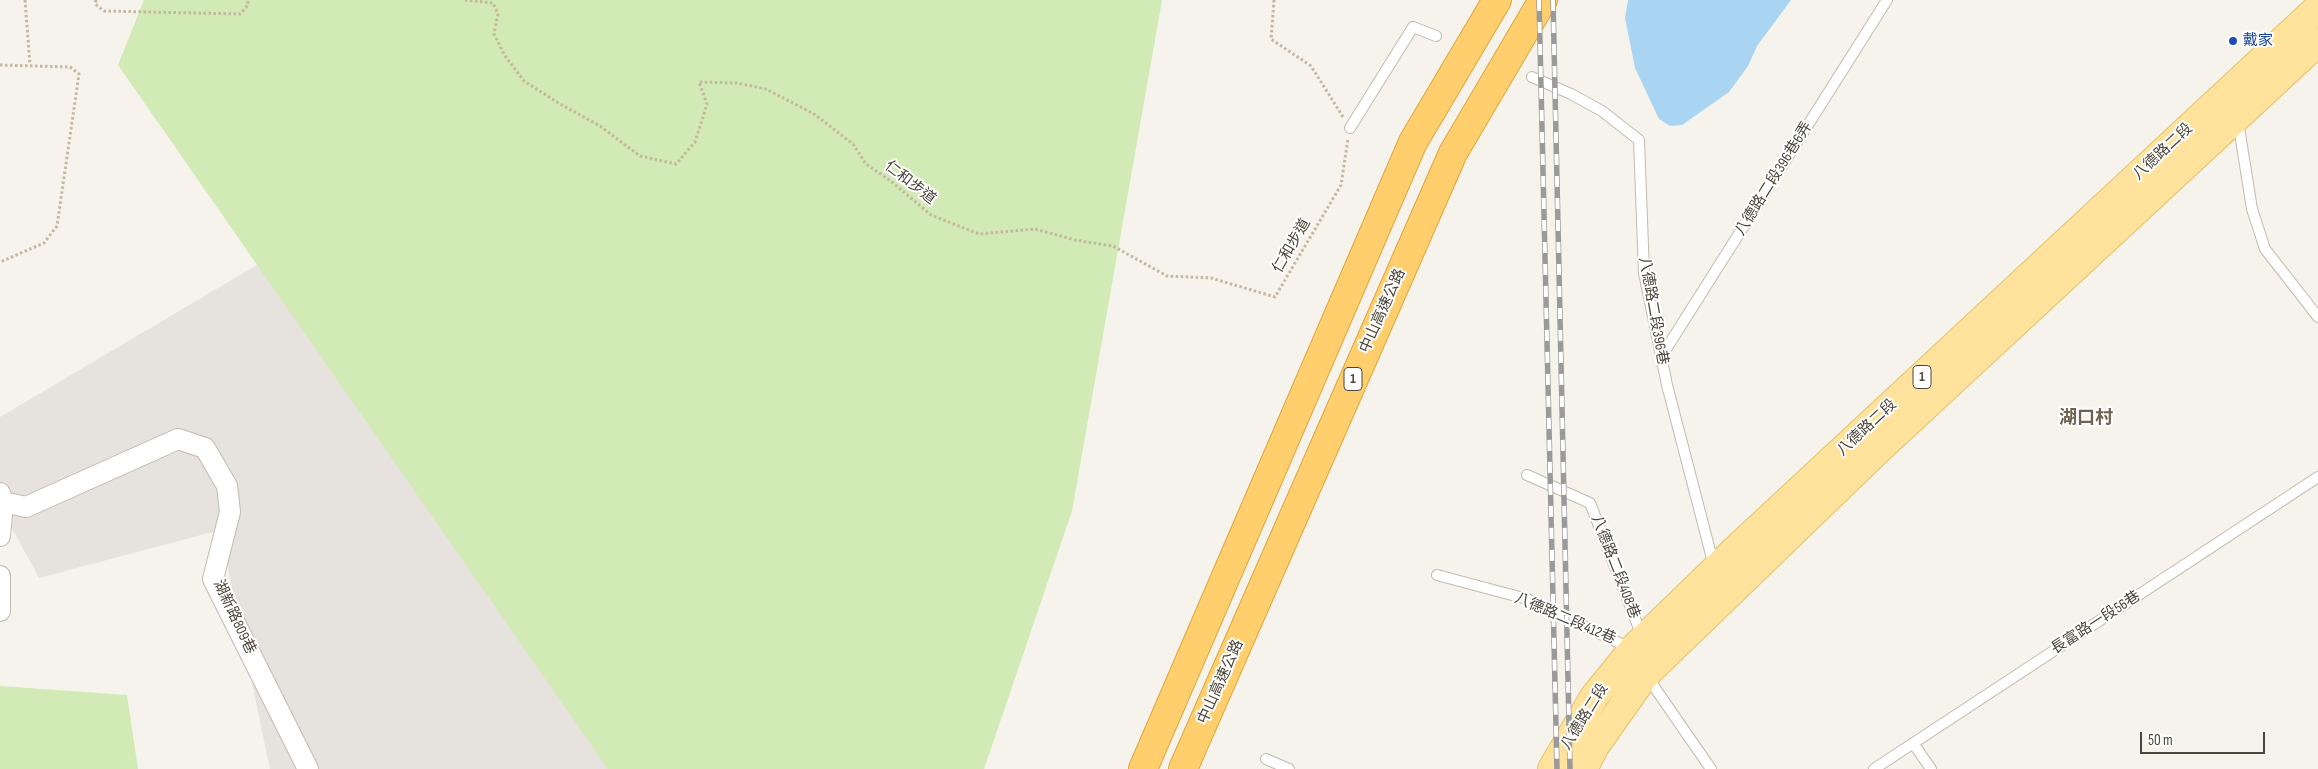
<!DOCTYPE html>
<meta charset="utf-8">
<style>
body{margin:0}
#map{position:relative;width:2318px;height:769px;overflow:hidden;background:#f6f3ec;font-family:"Sofia Sans Condensed",sans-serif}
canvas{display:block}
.scale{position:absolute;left:2140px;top:732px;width:125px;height:22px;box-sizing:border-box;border:2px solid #4b4439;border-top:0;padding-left:6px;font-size:15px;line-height:18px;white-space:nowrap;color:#4b4439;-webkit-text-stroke:4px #fff;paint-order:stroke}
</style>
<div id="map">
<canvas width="2318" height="769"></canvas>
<div class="scale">50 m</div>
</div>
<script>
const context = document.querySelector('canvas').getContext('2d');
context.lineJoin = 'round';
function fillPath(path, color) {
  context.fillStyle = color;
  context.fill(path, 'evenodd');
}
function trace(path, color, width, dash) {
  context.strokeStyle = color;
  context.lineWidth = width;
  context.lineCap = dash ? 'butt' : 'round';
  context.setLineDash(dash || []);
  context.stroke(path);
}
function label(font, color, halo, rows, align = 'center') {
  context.font = font + ' "Sofia Sans Condensed","Noto Sans TC",sans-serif';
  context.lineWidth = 4;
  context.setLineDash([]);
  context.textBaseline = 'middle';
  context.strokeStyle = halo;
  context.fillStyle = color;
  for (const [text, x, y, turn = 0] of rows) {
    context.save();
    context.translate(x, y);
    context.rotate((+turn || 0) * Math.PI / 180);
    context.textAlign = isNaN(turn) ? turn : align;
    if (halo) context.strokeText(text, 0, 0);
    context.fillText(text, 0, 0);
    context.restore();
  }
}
fillPath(new Path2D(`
 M 267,259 L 671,769 L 270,769 L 220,530 L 39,578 L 0,506 L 0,417 Z`), '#e6e2dd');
fillPath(new Path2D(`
 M 144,0 L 1162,0 L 1072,511 L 984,769 L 608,769 L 118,65 Z
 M 0,686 L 127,695 L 138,769 L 0,769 Z`), '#d2eab5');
fillPath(new Path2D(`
 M 1628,0 L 1791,0 L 1757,46 L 1748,66 L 1729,92 L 1682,125 L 1670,126 L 1659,119 L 1635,68 L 1625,18 Z`), '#a9d4f2');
const service = new Path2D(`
 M 1532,77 L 1571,94 L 1602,111 L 1639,140 L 1644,273 L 1667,385 L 1714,566
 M 2238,121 L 2252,209 L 2265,249 L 2318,317
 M 1350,128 L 1413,27 L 1436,36
 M 1661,357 L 1887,0
 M 1527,475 L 1590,503 L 1642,636
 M 1437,575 L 1527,599 L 1632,649
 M 1646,675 L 1711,769
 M 1913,743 L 1931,769
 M 1266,759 L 1289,769
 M 1874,769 L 2318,477`);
const minor = new Path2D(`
 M 0,493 L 3,502 L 26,507 L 178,439 L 205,448 L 227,486 L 230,512 L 213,579 L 308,769
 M 0,536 L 3,502
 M 0,576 L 0,611`);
const primary = new Path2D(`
 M 1552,769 L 1594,697 L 1633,649 L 1733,552 L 2318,8
 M 1583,769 L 1595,746 L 1645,675 L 1878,450 L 2318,42`);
const motorway = new Path2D(`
 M 1143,769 L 1413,142 L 1497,0
 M 1183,769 L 1453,153 L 1543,0`);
trace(service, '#c2bbae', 12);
trace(minor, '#c2bbae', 22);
trace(primary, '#e6c16a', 30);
trace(motorway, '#e0a43c', 30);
trace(new Path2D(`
 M 25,0 L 30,65
 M 96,0 L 95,4 L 104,11 L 240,14 L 248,5 L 248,0
 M 465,0 L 493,3 L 498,14 L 494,34 L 505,56 L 524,81 L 560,104 L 600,126 L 640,156 L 676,164 L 695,142 L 707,104 L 699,82 L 737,83 L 766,89 L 814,114 L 853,144 L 866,164 L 892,182 L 931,215 L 979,234 L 1035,229 L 1075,240 L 1113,246 L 1167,276 L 1211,278 L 1275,297 L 1341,185 L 1348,139
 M 1274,0 L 1271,39 L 1311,66 L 1343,117
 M 0,65 L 70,67 L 79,74 L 57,226 L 44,243 L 0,262`), '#c4b79f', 3, [2.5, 2.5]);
trace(service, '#fff', 10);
trace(minor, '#fff', 20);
trace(primary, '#ffe39c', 28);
trace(motorway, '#ffcf6e', 28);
const rail = new Path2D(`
 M 1539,0 L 1557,769
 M 1553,0 L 1570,769`);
trace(rail, '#9a9a9a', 5.5);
trace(rail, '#fff', 4, [11]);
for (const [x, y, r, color] of [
 [2233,41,5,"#1a4fb4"]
]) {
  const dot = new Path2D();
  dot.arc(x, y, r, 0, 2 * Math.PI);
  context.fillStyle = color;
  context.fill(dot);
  trace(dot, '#fff', 2);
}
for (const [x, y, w] of [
 [1922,377,18],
 [1353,379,18]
]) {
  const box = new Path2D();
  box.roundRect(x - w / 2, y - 11.5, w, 23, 4);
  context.fillStyle = '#fff';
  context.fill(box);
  trace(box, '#4b4439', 1);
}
label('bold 14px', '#4b4439', null, [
 ["1",1922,377],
 ["1",1353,379]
]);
label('15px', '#164399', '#fff', [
 ["戴家",2243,41]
], 'left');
label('15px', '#4b4439', '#fff', [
 ["八德路二段",2163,152,-43],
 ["八德路二段396巷6弄",1774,179,-58],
 ["仁和步道",910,183,38],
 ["仁和步道",1292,246,-60],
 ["中山高速公路",1383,311,-66],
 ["八德路二段396巷",1653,311,80],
 ["八德路二段",1867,428,-43],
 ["八德路二段408巷",1615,567,69],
 ["湖新路809巷",234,617,65],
 ["八德路二段412巷",1565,619,23],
 ["長富路一段56巷",2096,623,-33],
 ["中山高速公路",1221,682,-66],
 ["八德路二段",1585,717,-58]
]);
label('bold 18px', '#6e6250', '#fff', [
 ["湖口村",2086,418]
]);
</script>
